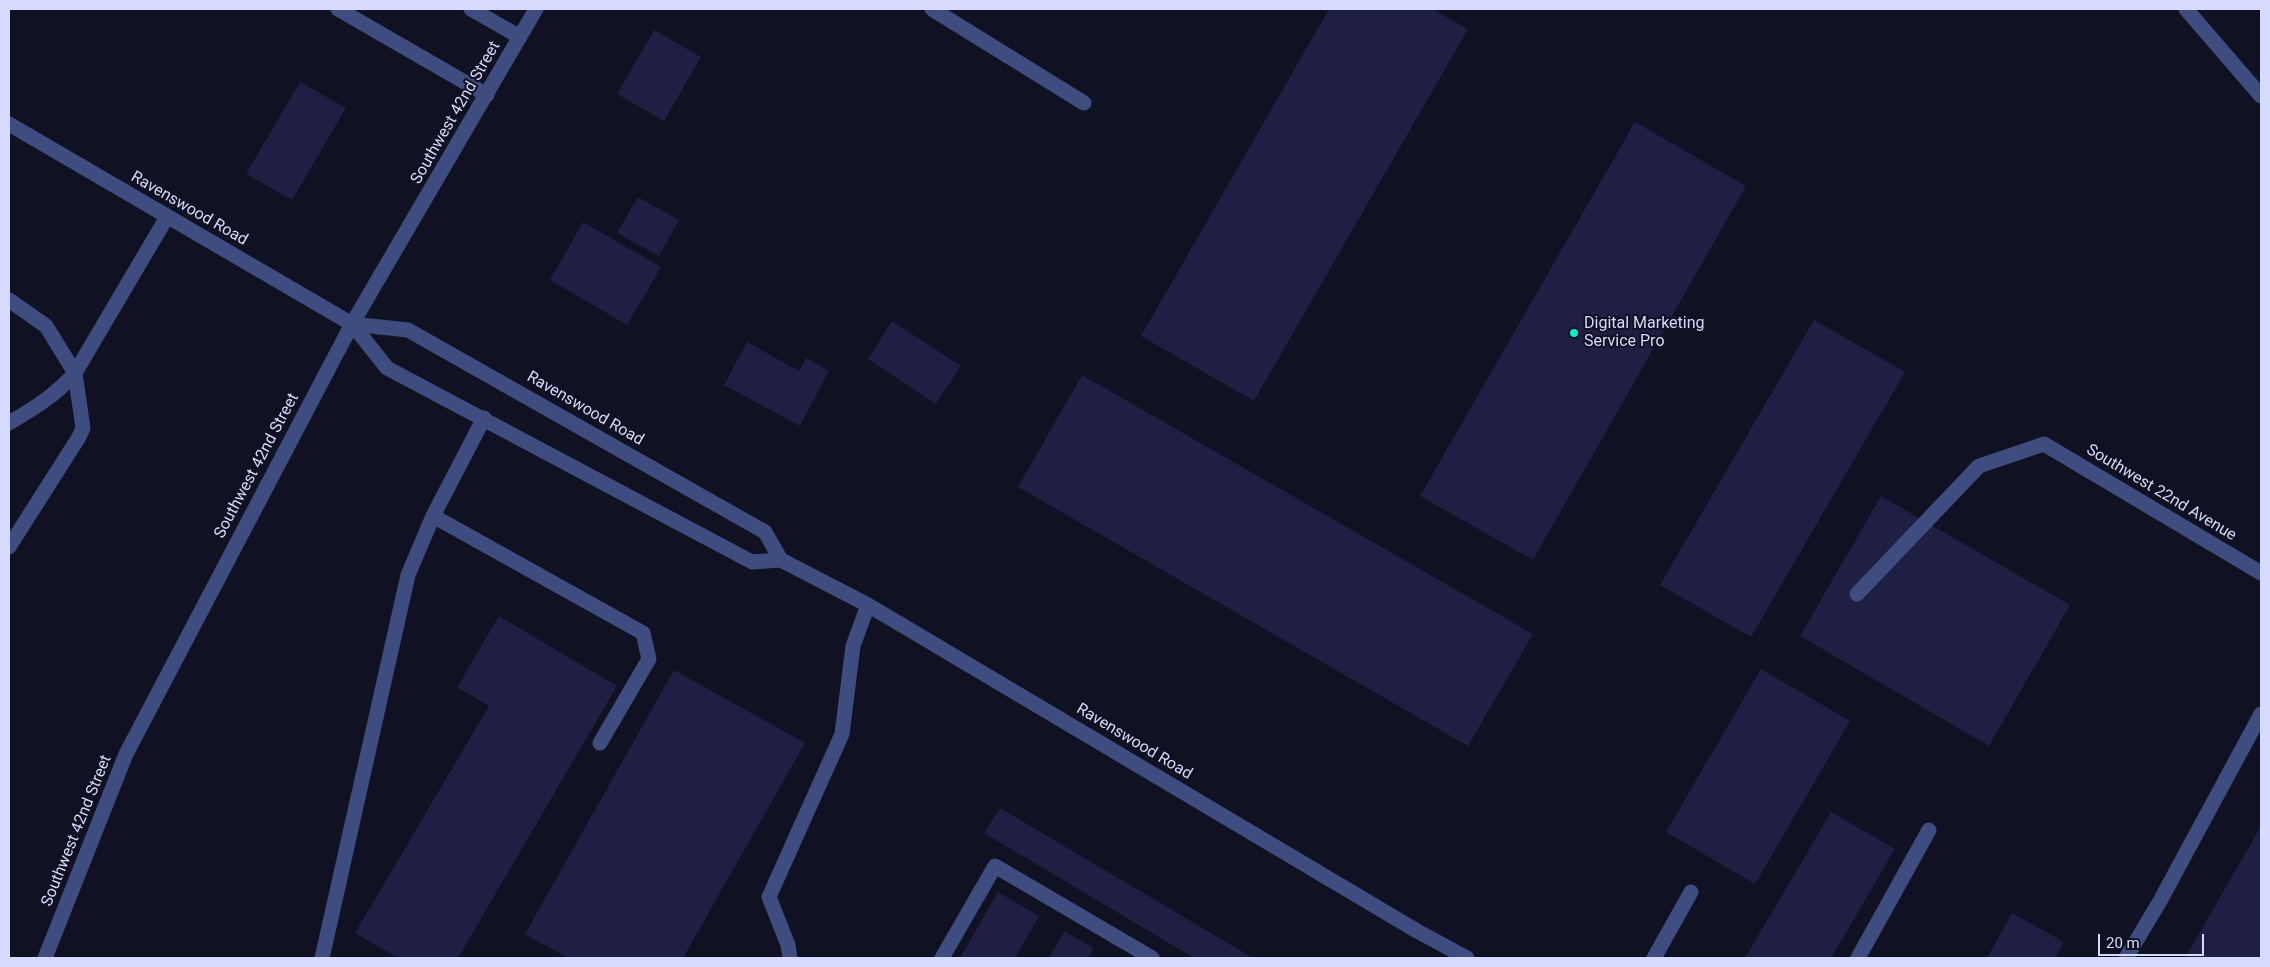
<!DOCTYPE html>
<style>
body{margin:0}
#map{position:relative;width:2270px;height:967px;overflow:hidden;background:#101123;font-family:Roboto,sans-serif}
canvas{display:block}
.frame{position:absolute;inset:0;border:10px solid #d6dafc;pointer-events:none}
.scale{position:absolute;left:2098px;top:934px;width:106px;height:22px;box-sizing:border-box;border:2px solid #d6dafc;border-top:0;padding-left:6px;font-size:15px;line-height:18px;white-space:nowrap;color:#d6dafc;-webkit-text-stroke:4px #101123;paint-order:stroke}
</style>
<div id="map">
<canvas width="2270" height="967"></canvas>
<div class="frame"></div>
<div class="scale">20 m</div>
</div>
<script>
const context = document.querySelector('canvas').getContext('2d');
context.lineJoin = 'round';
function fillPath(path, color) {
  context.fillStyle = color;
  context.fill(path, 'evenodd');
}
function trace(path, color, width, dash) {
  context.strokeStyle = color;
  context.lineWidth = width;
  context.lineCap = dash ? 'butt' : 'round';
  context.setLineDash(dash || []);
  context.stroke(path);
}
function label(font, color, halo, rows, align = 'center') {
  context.font = font + ' Roboto,sans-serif';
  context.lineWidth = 4;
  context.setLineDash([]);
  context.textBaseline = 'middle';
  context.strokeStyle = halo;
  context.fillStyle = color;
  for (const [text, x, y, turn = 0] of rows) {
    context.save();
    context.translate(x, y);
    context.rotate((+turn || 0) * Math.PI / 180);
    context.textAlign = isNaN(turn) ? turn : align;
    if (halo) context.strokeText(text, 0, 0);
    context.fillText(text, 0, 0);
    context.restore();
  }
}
fillPath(new Path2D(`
 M 1329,9 L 1432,9 L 1468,29 L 1254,401 L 1141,336 Z
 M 654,30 L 701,57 L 664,121 L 617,94 Z
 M 300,82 L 346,108 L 292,200 L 246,174 Z
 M 1635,122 L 1746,186 L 1533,560 L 1420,496 Z
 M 638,197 L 679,220 L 659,256 L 617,233 Z
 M 583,222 L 661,267 L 627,325 L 550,280 Z
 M 1814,320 L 1905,372 L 1751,637 L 1660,585 Z
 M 892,321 L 961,366 L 936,404 L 868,359 Z
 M 747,342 L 799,371 L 806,358 L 829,371 L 800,426 L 724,385 Z
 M 1082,375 L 1533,634 L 1468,746 L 1018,487 Z
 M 1881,496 L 2070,605 L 1989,746 L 1800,636 Z
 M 499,616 L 617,686 L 458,958 L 398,958 L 355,933 L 489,706 L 457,687 Z
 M 1761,669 L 1850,721 L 1755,884 L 1666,832 Z
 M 674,670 L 805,743 L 683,958 L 568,958 L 525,934 Z
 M 1000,808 L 1253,958 L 1194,958 L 984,833 Z
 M 1831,812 L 1895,849 L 1831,958 L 1745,958 Z
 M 2261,826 L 2261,958 L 2185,958 Z
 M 998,892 L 1039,916 L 1015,958 L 960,958 Z
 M 2012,913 L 2064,942 L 2055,958 L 1987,958 Z
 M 1064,931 L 1094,948 L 1088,958 L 1049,958 Z`), '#1e1f43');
trace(new Path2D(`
 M 338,9 L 487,95
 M 471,9 L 520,37
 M 932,9 L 1084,103
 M 2186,9 L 2261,96
 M 9,124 L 352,324 L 387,368 L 752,562 L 781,560 L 868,605 L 1417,931 L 1467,958
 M 9,300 L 46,326 L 75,373 L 83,428 L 79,437 L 9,547
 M 352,324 L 408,330 L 765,532 L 781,560
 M 9,423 C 33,409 56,395 75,373 L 167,217
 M 433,516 L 643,633 L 649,659 L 600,743
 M 1857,594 L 1979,466 L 2044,444 L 2261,573
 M 45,958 L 126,754 L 352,324 L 536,9
 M 322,958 L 408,575 L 433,516 L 484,418
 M 790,958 L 788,945 L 769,897 L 842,734 L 853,646 L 868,605
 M 942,958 L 995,866 L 1152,958
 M 1654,958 L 1691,892
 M 1858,958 L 1929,830
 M 2126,958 L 2160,901 L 2261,714`), '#3f4c7f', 15);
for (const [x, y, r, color] of [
 [1574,333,5,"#11eccd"]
]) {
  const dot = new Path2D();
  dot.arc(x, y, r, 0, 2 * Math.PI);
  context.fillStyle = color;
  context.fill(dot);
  trace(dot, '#101123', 2);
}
label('16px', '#d6dafc', '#101123', [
 ["Southwest 42nd Street",456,113,-60],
 ["Ravenswood Road",189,209,30],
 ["Ravenswood Road",585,409,30],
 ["Southwest 42nd Street",257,466,-62],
 ["Southwest 22nd Avenue",2161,493,31],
 ["Ravenswood Road",1134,742,31],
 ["Southwest 42nd Street",77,831,-68]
]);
label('16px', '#d6dafc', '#101123', [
 ["Digital Marketing",1584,324],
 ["Service Pro",1584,342]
], 'left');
</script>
